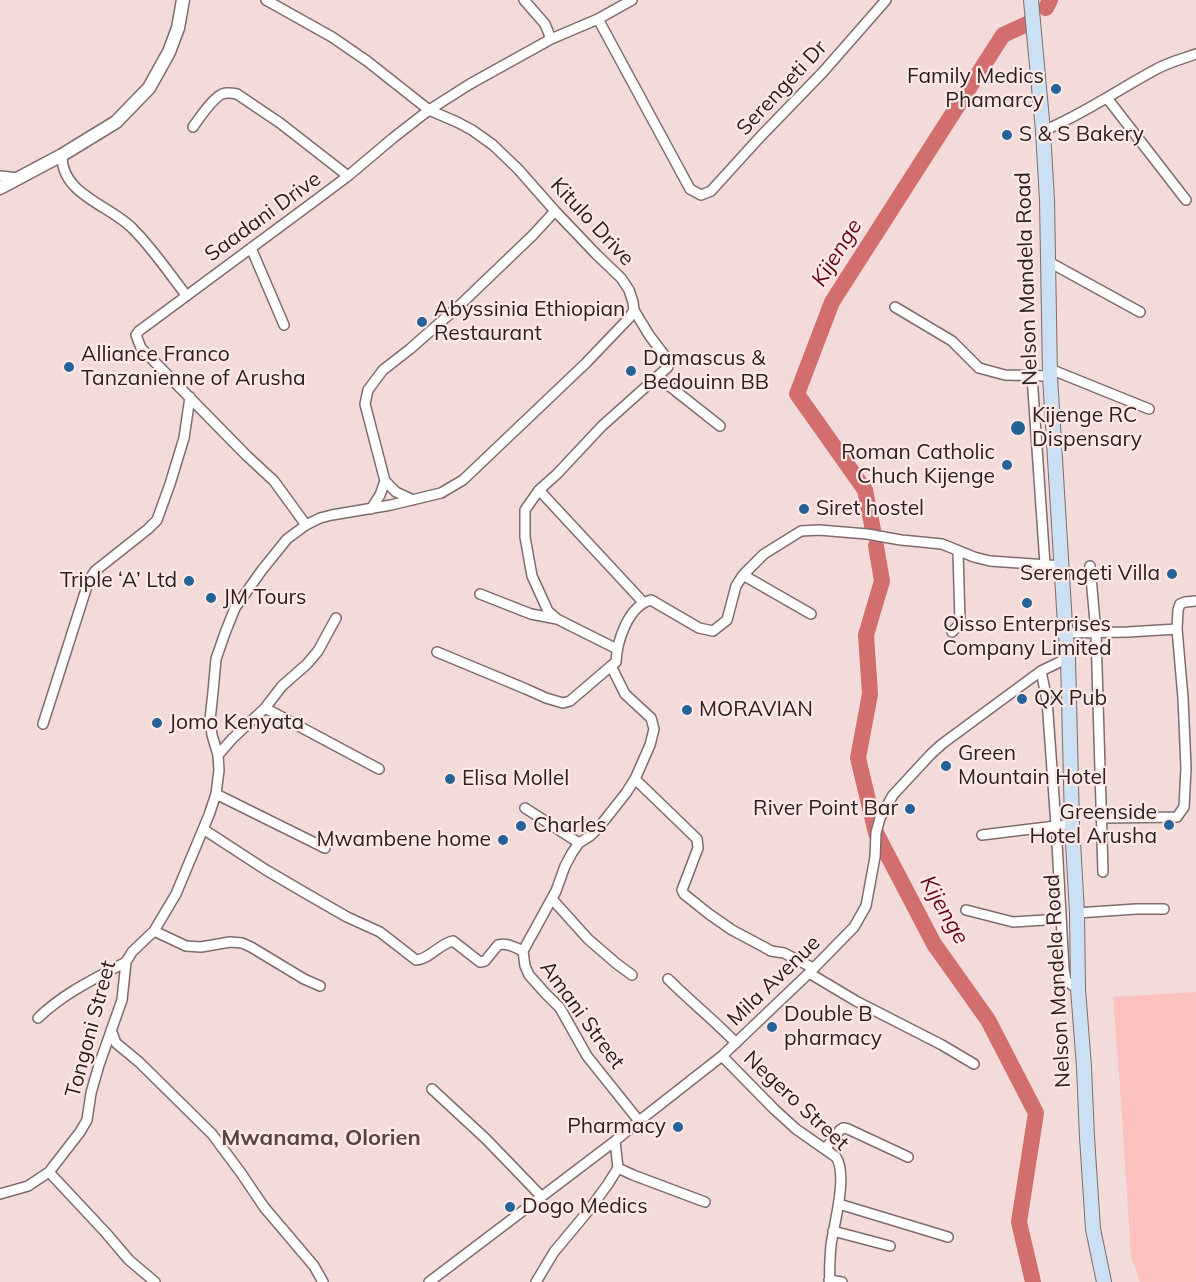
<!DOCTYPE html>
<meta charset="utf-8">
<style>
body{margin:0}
canvas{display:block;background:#f2dbd9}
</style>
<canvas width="1196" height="1282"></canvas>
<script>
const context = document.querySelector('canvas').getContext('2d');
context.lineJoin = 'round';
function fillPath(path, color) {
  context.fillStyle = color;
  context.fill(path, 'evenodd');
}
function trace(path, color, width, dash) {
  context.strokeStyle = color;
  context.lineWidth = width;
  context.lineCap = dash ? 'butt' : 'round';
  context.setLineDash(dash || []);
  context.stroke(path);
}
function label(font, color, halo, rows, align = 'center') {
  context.font = font + ' Mulish,sans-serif';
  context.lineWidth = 4.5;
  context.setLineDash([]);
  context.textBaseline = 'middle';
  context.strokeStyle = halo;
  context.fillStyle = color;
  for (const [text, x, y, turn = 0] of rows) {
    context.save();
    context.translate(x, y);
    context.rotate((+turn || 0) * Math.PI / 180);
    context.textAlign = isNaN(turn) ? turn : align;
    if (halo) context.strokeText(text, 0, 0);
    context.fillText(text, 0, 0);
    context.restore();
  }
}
fillPath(new Path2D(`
 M 1196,992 L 1196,1282 L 1140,1282 L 1131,1256 L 1121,1101 L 1113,997 Z`), '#fac1be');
trace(new Path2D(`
 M 1046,8 L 1050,0
 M 873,530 L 865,490 L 797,394 L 832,302 L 1003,35 L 1029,23
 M 876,546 L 882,581 L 866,635 L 870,694 L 858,758 L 876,833 L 934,944 L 988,1020 L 1036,1113 L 1019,1222 L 1033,1282`), '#d36e6e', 16);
const minor = new Path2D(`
 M 524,0 L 545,24 L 551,39
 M 598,19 L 690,189 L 701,195 L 711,191 L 761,136 L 823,72 L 886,0
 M 1107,98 L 1186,200
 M 193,127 C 200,117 212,99 222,94 C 227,92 232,93 237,94 L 280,123 L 348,176
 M 1043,131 C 1082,115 1116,91 1153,71 C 1166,63 1182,59 1196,54
 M 62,155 C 61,195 110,205 133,229 C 153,249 169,273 186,295
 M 0,176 L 18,178
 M 251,248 L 284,325
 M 1049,262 L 1140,312
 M 895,307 L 952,341 L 979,368 L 1005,375 L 1050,376
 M 1050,369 L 1149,409
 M 1032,376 L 1045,564
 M 658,377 L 720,426
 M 539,490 L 643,602
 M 413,500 L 396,492 L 385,481 L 365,404 L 368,390 L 383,370 L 410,349 L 460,305 L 533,235 L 555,211
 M 371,509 L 380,495 L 385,481
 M 306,525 L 274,481 L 247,456 L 141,348 L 136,335 L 139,331 L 316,200 L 348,176 L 393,138 L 429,110 L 470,84 L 551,39 L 598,19 L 632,0
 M 1090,566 L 1096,633 L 1103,872
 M 743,575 L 811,614
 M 480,594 L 531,614 L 557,619
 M 952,632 L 959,625 L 960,622 L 958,551
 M 1065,633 L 1128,632 L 1177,629
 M 617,649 L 557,619 L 548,611 L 532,576 L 525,537 L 525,510 L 539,490 L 557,474 L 602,426 L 668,367 L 668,360 L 649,335 L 634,310
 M 437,652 L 526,689 L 546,698 L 563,703 L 570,701 L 611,666
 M 1041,671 L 1047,700 L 1056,825 L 1064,969 L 1066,981 L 1078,989
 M 265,708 L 282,686 L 307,664 L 318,651 L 336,618
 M 43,724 L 89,580 L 95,571 L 148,529 L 157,520 L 170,484 L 184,438 L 190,397
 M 218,755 L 232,739 L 265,708 L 379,769
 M 635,779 L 697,839 L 698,848 L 682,890 L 684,894 L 709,914 L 732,930 L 764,947 L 771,951 L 784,953 L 813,968
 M 216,794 L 325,848
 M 525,808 L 579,843
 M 1103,818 L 1177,817 L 1184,807 L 1186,768 L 1183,698 L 1177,629 L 1178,610 L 1180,604 L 1185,602 L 1196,601
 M 203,829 L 266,870 L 307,894 L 347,917 L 380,932 L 416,960 C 430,959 439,944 453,941 L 480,962 L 485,961 L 498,945 C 507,942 516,948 523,951
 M 982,835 L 1072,824
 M 552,899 L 588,939 L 617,964 L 632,975
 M 966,910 L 1013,922 L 1061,919
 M 1077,913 L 1136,909 L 1164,909
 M 154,931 L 186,946 L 201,947 L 230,942 L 242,943 L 251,947 L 304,979 L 320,986
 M 809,973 L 856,1001 L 942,1045 L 974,1064
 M 668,979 C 690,1001 714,1020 736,1043
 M 38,1018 C 64,993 94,979 126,962
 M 111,1030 L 116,1043 L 139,1062 L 212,1134 L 241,1173 L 264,1207 L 314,1266 L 323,1282
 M 722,1056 L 774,1109 L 796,1129 L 836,1157 C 848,1175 834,1224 831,1245 C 830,1257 829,1270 830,1282
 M 432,1089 L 486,1139 L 541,1196
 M 639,1121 L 587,1056 L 560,1008 L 545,993 L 529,975 L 525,966 L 523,951 L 556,891 L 565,866 L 572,853 L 579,843 L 590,836 L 600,826 L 626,793 L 635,779 L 650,745 L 654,729 L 651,718 L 625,694 L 611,666 L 616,662 C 617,641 628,606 651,600 L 699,628 L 713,631 L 727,620 L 736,586 L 743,575 L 764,554 L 801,531 L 819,530 L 867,534 L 901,540 L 942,544 L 974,557 L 990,561 L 1062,566
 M 825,1149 L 840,1130 L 843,1128 L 848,1129 L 908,1157
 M 618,1168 L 633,1175 L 705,1202
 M 49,1172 L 106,1233 L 129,1260 L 155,1282
 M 0,1194 L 28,1186 L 49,1172 L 80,1132 L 87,1120 L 91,1093 L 99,1065 L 122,1000 L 126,962 L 132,952 L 154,931 L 176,894 L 209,815 L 216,794 L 219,770 L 218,755 L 212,735 L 210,720 L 213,692 L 216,659 L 225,633 L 235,608 L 262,570 L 287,539 L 306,525 L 320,518 L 332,515 L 391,505 L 441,493 L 463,480 L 586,363 L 629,318 L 634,310 L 633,302 L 629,290 L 621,278 L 596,254 L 555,211 L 518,169 L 493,145 L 472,130 L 457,122 L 429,110 L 367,61 L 332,37 L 266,0
 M 839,1204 L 948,1237
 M 833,1231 L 890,1246
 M 829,1280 L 842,1282
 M 429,1282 L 615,1141 L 639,1121 L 722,1056 L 809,973 L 854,927 L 866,906 L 875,857 L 876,833 L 880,818 L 893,795 L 931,754 L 942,744 L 1041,671 L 1068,658
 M 536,1282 L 554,1252 L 589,1210 L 608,1184 L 618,1168 L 615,1141`);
const tertiary = new Path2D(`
 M 0,188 L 62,155 L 116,122 L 149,88 L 169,52 L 178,28 L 183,0`);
const secondary = new Path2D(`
 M 1031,0 L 1043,131 L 1047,200 L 1050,376 L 1065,625 L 1068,658 L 1072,824 L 1077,913 L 1078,989 L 1084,1067 L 1087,1137 L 1093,1229 L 1104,1282`);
trace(minor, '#806c6b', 12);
trace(tertiary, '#806c6b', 15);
trace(secondary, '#806c6b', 16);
trace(minor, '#fff', 9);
trace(tertiary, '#fff', 12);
trace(secondary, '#cbe0f3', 14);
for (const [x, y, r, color] of [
 [1056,89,6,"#246298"],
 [1007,135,6,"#246298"],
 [422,322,6,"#246298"],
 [69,367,6,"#246298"],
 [631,371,6,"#246298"],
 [1018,428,8,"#246298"],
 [1007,465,6,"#246298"],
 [804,509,6,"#246298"],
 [1172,574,6,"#246298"],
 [189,581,6,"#246298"],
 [211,598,6,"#246298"],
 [1027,603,6,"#246298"],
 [1022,699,6,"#246298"],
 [687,710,6,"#246298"],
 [157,723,6,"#246298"],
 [946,766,6,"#246298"],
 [450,779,6,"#246298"],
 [910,809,6,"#246298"],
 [1169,825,6,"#246298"],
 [521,826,6,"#246298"],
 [503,840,6,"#246298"],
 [772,1027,6,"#246298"],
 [678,1127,6,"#246298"],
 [510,1207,6,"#246298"]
]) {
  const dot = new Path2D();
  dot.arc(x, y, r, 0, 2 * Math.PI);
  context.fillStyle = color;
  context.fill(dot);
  trace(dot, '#ffe8e6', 2);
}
label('21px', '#2a2221', '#ffe8e6', [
 ["Family Medics",1044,77,"right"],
 ["Phamarcy",1044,101,"right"],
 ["S & S Bakery",1019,135],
 ["Abyssinia Ethiopian",434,310],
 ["Restaurant",434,334],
 ["Alliance Franco",81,355],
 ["Tanzanienne of Arusha",81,379],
 ["Damascus &",643,359],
 ["Bedouinn BB",643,383],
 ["Kijenge RC",1032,416],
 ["Dispensary",1032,440],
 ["Roman Catholic",995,453,"right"],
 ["Chuch Kijenge",995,477,"right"],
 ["Siret hostel",816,509],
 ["Serengeti Villa",1160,574,"right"],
 ["Triple ‘A’ Ltd",177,581,"right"],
 ["JM Tours",223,598],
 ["Oisso Enterprises",1027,625,"center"],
 ["Company Limited",1027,649,"center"],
 ["QX Pub",1034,699],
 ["MORAVIAN",699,710],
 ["Jomo Kenyata",169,723],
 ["Green",958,754],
 ["Mountain Hotel",958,778],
 ["Elisa Mollel",462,779],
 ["River Point Bar",898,809,"right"],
 ["Greenside",1157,813,"right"],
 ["Hotel Arusha",1157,837,"right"],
 ["Charles",533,826],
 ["Mwambene home",491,840,"right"],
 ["Double B",784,1015],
 ["pharmacy",784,1039],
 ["Pharmacy",666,1127,"right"],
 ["Dogo Medics",522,1207]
], 'left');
label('21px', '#2a2221', '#ffe8e6', [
 ["Serengeti Dr",782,88,-47],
 ["Saadani Drive",263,217,-36],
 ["Kitulo Drive",592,222,47],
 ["Nelson Mandela Road",1027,279,-92],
 ["Mila Avenue",774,981,-44],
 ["Nelson Mandela Road",1058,981,-93],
 ["Amani Street",582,1015,54],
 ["Tongoni Street",91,1029,-75],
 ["Negero Street",796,1101,43]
]);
label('italic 22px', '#650414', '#ffe8e6', [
 ["Kijenge",837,253,-58],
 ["Kijenge",944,910,60]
]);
label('bold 22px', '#574544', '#ffe8e6', [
 ["Mwanama, Olorien",321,1138]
]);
</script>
